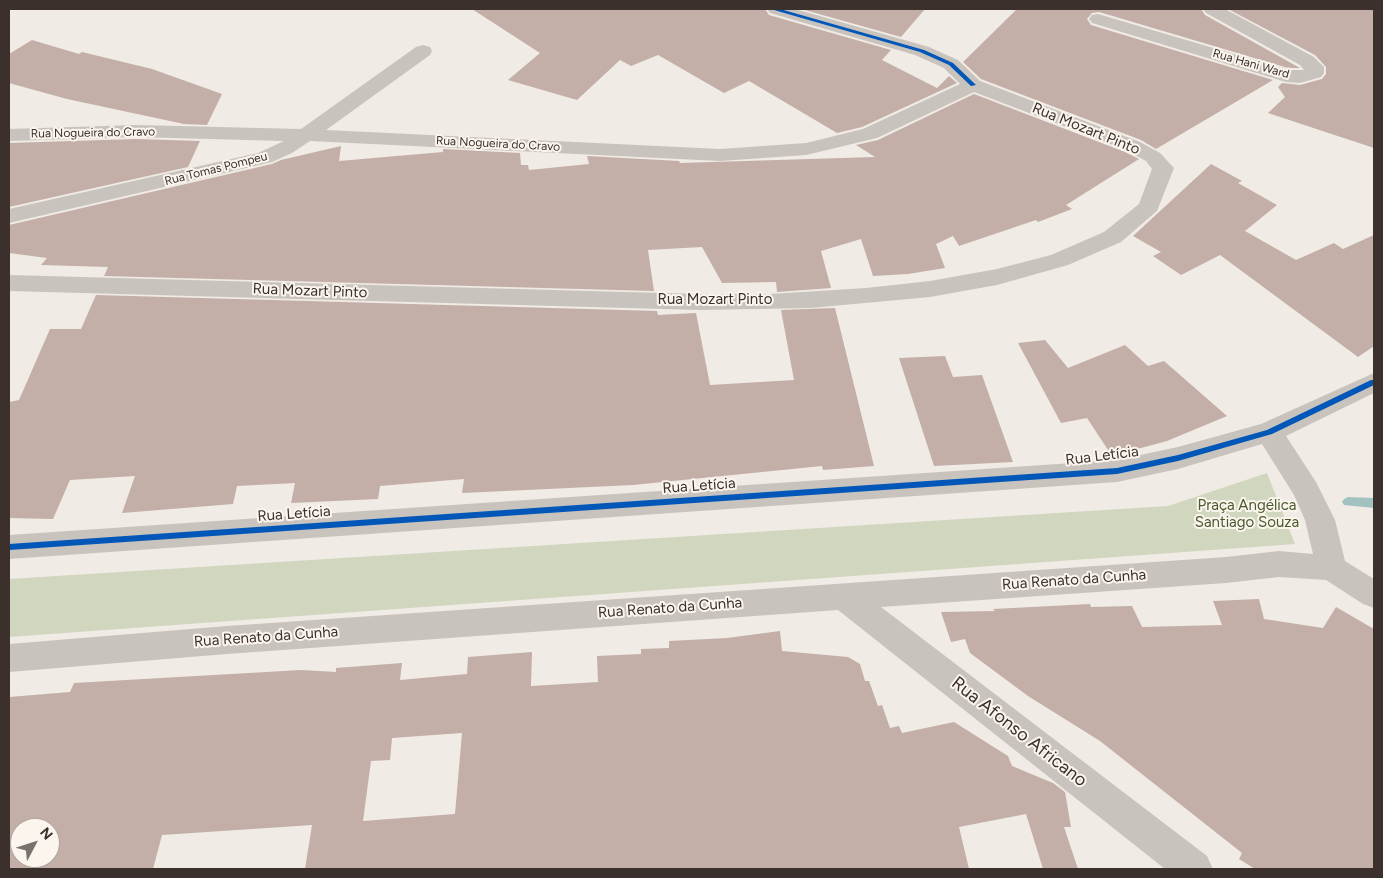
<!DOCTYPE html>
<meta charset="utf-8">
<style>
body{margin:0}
#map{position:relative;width:1383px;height:878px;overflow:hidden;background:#f0ebe5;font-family:Figtree,sans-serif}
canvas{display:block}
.frame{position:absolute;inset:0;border:10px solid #3b302b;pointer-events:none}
.north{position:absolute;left:10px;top:818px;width:50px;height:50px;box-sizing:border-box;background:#fbf5ee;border:1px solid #aea6a0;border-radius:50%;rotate:50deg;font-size:14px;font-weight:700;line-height:20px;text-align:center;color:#3b302b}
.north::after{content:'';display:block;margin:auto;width:18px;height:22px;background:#7a716c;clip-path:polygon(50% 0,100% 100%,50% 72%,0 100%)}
</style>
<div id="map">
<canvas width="1383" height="878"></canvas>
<div class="frame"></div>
<div class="north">N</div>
</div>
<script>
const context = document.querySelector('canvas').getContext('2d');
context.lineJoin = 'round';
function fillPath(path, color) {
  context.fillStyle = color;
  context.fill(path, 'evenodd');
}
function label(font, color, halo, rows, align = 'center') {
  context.font = font + ' Figtree,sans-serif';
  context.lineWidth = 4;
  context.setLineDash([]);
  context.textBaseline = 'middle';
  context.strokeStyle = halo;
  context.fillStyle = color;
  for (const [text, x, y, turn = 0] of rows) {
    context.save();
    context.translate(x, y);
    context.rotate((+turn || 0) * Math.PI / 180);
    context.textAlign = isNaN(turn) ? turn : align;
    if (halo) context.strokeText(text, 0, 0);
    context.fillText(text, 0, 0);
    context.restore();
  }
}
fillPath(new Path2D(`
 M 1267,473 L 1295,544 L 9,637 L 9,579 L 1168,506 Z`), '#d1d6bf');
fillPath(new Path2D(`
 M 1348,497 L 1374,498 L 1374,508 L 1344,505 L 1342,502 L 1344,499 Z`), '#a1c2c1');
fillPath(new Path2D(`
 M 472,9 L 765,9 L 769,15 L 891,50 L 882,60 L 937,88 L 949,76 L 957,83 L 862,127 L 837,133 L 749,81 L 724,93 L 658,55 L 631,66 L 620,60 L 577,100 L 508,80 L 540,53 Z
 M 801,9 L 925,9 L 901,37 Z
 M 1017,9 L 1201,9 L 1205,15 L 1300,68 L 1288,68 L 1099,12 L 1092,13 L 1087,19 L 1091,25 L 1273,80 L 1156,149 L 1141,140 L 981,79 L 963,62 Z
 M 1228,9 L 1374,9 L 1374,148 L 1268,113 L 1285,97 L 1278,87 L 1282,83 L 1300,85 L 1322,79 L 1326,74 L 1326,67 L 1315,55 Z
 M 32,40 L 79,54 L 82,52 L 152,69 L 222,94 L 207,125 L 184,124 L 67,99 L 9,83 L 9,54 Z
 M 974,94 L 1125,152 L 1139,159 L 1066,205 L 1072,209 L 1038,222 L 1036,220 L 959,246 L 953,236 L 936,244 L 945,268 L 908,274 L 873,276 L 861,239 L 821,251 L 831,288 L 777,292 L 776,282 L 722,283 L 702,247 L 648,250 L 654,291 L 104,276 L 108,267 L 41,265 L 47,258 L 9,253 L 9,225 L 272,164 L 281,160 L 341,146 L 339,161 L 443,152 L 443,149 L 520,153 L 521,165 L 528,165 L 529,170 L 589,164 L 587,156 L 679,161 L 680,163 L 875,157 L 856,145 L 878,140 Z
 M 136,139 L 200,141 L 188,167 L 9,207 L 9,143 Z
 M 1211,164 L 1242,181 L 1238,183 L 1277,205 L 1245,231 L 1296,260 L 1334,243 L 1343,249 L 1374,235 L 1374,346 L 1358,357 L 1220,255 L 1181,275 L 1153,256 L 1161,252 L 1133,236 Z
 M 96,295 L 657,311 L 658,315 L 696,313 L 710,385 L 794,380 L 781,310 L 835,308 L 874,466 L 823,470 L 822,466 L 633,485 L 462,493 L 464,479 L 380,486 L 378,499 L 291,503 L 295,483 L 237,486 L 233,504 L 122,513 L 135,476 L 70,480 L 53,519 L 9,518 L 9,402 L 19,400 L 50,329 L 81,329 Z
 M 1045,340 L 1068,368 L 1125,345 L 1148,366 L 1164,361 L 1227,416 L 1167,441 L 1141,448 L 1110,453 L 1087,418 L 1061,423 L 1018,343 Z
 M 945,356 L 953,377 L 982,375 L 1013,462 L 934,466 L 899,358 Z
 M 1259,599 L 1264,619 L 1323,628 L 1336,607 L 1374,629 L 1374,869 L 1255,869 L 1239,859 L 1242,853 L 1100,741 L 1028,696 L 970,653 L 965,639 L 951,642 L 941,612 L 995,611 L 993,609 L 1090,604 L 1091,607 L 1132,606 L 1142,627 L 1222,625 L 1213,601 Z
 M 780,631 L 782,651 L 848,657 L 860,664 L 865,681 L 869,681 L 878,706 L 882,705 L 890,728 L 899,726 L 902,733 L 954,722 L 1008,756 L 1012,766 L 1053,783 L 1065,792 L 1071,827 L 1064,827 L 1078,869 L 1043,869 L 1026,814 L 959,827 L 969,869 L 305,869 L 312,825 L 162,835 L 153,869 L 9,869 L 9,697 L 70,692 L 74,683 L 301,670 L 336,672 L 336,668 L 402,663 L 400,680 L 467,674 L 468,657 L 532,652 L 531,686 L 598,682 L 597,656 L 641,654 L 641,649 L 669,648 L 669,641 L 727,638 ZM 462,733 L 455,814 L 363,821 L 371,761 L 390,760 L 392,738 ZM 20,828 L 50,828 L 50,858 L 20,858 Z`), '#c3afa7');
fillPath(new Path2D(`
 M 767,9 L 795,9 L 929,47 L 958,60 L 980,81 L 1140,142 L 1160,153 L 1174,168 L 1157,211 L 1121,242 L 1068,265 L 997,285 L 930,297 L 811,308 L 700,310 L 9,291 L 9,275 L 700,294 L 770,294 L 866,288 L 930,281 L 997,269 L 1051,255 L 1104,232 L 1139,204 L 1152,169 L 1146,161 L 1126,150 L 974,92 L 877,138 L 806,155 L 720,161 L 310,141 L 292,153 L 272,162 L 9,223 L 9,209 L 258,153 L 284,141 L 136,137 L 9,141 L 9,129 L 136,125 L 301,129 L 416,47 L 423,45 L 430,47 L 432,51 L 430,55 L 326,130 L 720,149 L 806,143 L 863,129 L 960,84 L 944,68 L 915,55 L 770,13 Z
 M 1203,9 L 1225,9 L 1314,57 L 1324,67 L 1324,73 L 1321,77 L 1300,83 L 1286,82 L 1092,23 L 1089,19 L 1092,15 L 1098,14 L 1288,70 L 1304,70 L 1300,65 L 1206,13 Z
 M 1374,373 L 1374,393 L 1286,436 L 1316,482 L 1335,520 L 1345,561 L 1374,579 L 1374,608 L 1363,604 L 1326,580 L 1279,577 L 1226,583 L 881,607 L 1207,856 L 1213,869 L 1165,869 L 838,610 L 227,654 L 9,672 L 9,644 L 227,626 L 1226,557 L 1279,551 L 1313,554 L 1305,520 L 1294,495 L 1262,444 L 1178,469 L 1117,482 L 9,559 L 9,535 L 1117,460 L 1178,447 L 1261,424 Z`), '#c9c3be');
fillPath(new Path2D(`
 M 774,9 L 780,9 L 924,50 L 953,63 L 976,85 L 971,86 L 949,65 L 920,52 L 774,10 Z
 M 1371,380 L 1374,380 L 1374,385 L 1272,434 L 1178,461 L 1117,474 L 9,550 L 9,544 L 1117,468 L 1178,455 L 1267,430 Z`), '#0057b8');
label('12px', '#3b302b', '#fbf5ee', [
 ["Rua Hani Ward",1251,64,16],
 ["Rua Nogueira do Cravo",93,133,-1],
 ["Rua Nogueira do Cravo",498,144,3],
 ["Rua Tomas Pompeu",216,169,-14]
]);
label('15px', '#3b302b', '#fbf5ee', [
 ["Rua Mozart Pinto",1086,129,22],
 ["Rua Mozart Pinto",310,291,2],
 ["Rua Mozart Pinto",715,300],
 ["Rua Letícia",1102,456,-7],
 ["Rua Letícia",699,486,-4],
 ["Rua Letícia",294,514,-4],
 ["Rua Renato da Cunha",1074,580,-4],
 ["Rua Renato da Cunha",670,608,-4],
 ["Rua Renato da Cunha",266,637,-4]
]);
label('15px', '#4a5a2e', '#fbf5ee', [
 ["Praça Angélica",1247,506],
 ["Santiago Souza",1247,523]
]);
label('18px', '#3b302b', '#fbf5ee', [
 ["Rua Afonso Africano",1019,732,38]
]);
</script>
